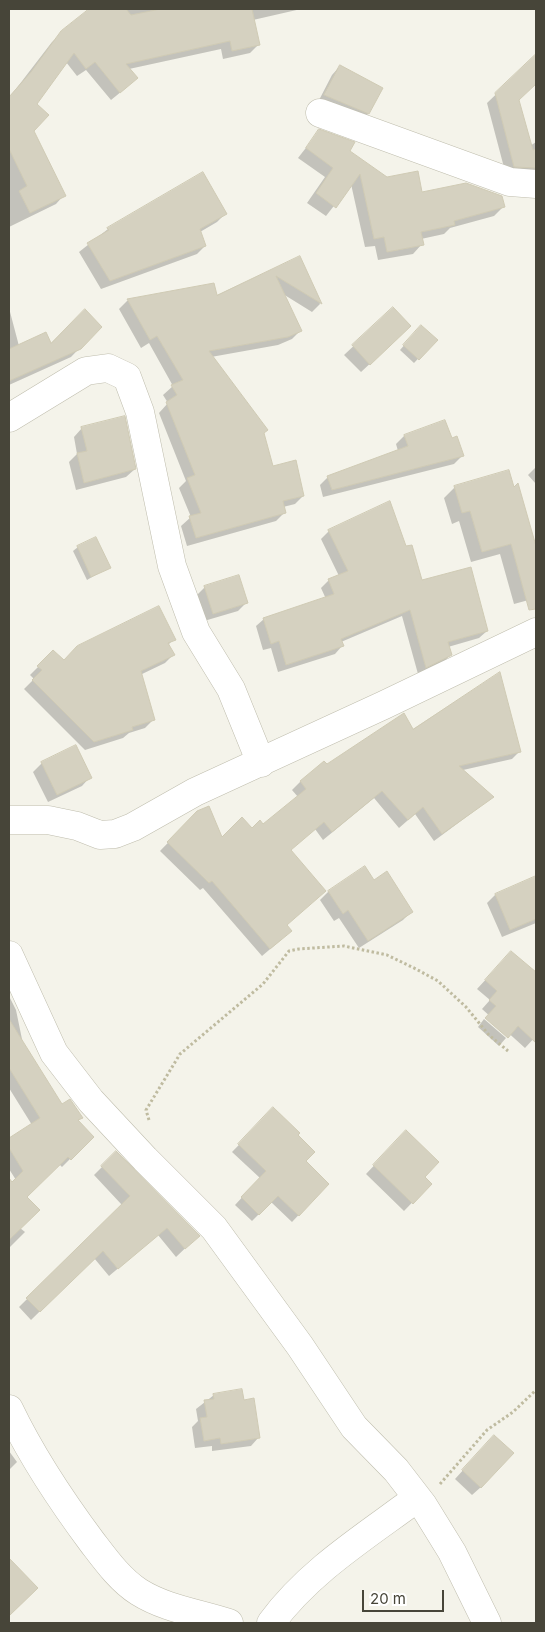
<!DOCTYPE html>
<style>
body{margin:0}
#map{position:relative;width:545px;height:1632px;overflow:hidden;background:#f4f3ea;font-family:Inter,sans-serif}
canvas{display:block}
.frame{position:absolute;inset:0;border:10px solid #474539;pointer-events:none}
.scale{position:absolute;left:362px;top:1590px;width:82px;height:22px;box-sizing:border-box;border:2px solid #474539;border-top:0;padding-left:6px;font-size:15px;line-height:18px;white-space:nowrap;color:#474539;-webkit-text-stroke:4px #fff;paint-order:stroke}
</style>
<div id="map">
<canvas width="545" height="1632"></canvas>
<div class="frame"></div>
<div class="scale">20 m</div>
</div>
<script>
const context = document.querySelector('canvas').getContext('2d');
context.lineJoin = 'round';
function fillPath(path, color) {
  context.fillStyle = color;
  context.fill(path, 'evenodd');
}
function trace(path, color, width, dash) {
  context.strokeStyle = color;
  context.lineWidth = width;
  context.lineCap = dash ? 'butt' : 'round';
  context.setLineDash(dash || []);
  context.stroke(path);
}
fillPath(new Path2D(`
 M 91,9 L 301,9 L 253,20 L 259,44 L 250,53 L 223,59 L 221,49 L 129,69 L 127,87 L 111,100 L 86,70 L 77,76 L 66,62 L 35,104 L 33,130 L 64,195 L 56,204 L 9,227 L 9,98 L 52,42 Z
 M 536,56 L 536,83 L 518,100 L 530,146 L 536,142 L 536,177 L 506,175 L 487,103 Z
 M 340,66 L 368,114 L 360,122 L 317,104 L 332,75 Z
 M 319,131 L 386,178 L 421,193 L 503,207 L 494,216 L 450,228 L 444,234 L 421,239 L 422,244 L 413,254 L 378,260 L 375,246 L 365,247 L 351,184 L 326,216 L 307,203 L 325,177 L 298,158 Z
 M 203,174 L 225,214 L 217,222 L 200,232 L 205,246 L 197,254 L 101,289 L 79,252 L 108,229 Z
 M 300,258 L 320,304 L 312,312 L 283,294 L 300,331 L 292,339 L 278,345 L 211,357 L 263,434 L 272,467 L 303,496 L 295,504 L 283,507 L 285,512 L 276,521 L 187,546 L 181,526 L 191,517 L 179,488 L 186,481 L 159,413 L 168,403 L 163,395 L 173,386 L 149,343 L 141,348 L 119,309 L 127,301 L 213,285 L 216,296 Z
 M 9,308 L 19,346 L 51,345 L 100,327 L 71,357 L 9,385 Z
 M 393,309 L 401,335 L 361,372 L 344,355 Z
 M 421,326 L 436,340 L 414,363 L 400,350 Z
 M 445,421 L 451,439 L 462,456 L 454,464 L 323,497 L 320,485 L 328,477 L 398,451 L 396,444 L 404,436 Z
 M 82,428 L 135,469 L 126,477 L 76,490 L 69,462 L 77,454 L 74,437 Z
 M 536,467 L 536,484 L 528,475 Z
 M 517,485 L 536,550 L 536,598 L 514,604 L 500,554 L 471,562 L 459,521 L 452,524 L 444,498 L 455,487 L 513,489 Z
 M 329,531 L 405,548 L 421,582 L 487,631 L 479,638 L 448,647 L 450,655 L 443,663 L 418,674 L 402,616 L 341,642 L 342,646 L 335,654 L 278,672 L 271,648 L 263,650 L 256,626 L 264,619 L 326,599 L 321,588 L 329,580 L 339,576 L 321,539 Z
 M 78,547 L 109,567 L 87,580 L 73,551 Z
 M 205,587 L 246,603 L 238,611 L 204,621 L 197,595 Z
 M 174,639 L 168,645 L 173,655 L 165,663 L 140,675 L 153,720 L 145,728 L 129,733 L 123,738 L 85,750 L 24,689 L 34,679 L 30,675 L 53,652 L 63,661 Z
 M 413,730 L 520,751 L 512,759 L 463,770 L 493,797 L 434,841 L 415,814 L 399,828 L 374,798 L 323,840 L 315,829 L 290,850 L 286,926 L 282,939 L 262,956 L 203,888 L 200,890 L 160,851 L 198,812 L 221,839 L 263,826 L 298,797 L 292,790 L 300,782 L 326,766 Z
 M 75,747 L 90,777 L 82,786 L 48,802 L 33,772 L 42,763 Z
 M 364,868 L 373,882 L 411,912 L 403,920 L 359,948 L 339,918 L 334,921 L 320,900 L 328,892 Z
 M 534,879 L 536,885 L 536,923 L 502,937 L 487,903 L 495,895 Z
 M 511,952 L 536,974 L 536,1036 L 525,1048 L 482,1009 L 490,1000 L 477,989 Z
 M 9,996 L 16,1010 L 23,1044 L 62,1105 L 81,1117 L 77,1121 L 92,1137 L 62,1167 L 59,1164 L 25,1197 L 20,1228 L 25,1232 L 9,1248 L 9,1186 L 16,1180 L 9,1169 L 9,1139 L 32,1125 L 9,1088 Z
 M 484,1019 L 506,1038 L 499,1046 L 478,1027 Z
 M 274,1109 L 296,1135 L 304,1161 L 328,1184 L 292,1222 L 271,1202 L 252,1221 L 235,1205 L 260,1178 L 232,1152 Z
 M 406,1132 L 424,1177 L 430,1184 L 404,1211 L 366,1174 Z
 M 116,1153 L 198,1236 L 176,1257 L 158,1235 L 109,1276 L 94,1258 L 31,1320 L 19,1307 L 122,1205 L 94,1175 Z
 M 214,1395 L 243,1401 L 259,1437 L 251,1446 L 212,1451 L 212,1446 L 195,1448 L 192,1427 L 198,1421 L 196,1409 Z
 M 486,1445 L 481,1487 L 472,1495 L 455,1479 Z
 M 9,1451 L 17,1462 L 9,1470 Z
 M 9,1560 L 36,1588 L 9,1615 Z`), '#0003');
const building = new Path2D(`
 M 89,9 L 126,9 L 131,15 L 160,9 L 252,9 L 260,45 L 232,51 L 230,41 L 126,64 L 138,78 L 120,93 L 95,62 L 86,69 L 74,53 L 37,104 L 49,115 L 34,131 L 66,196 L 30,213 L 19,191 L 27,186 L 9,149 L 9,97 L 31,72 L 61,31 Z
 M 536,54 L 536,84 L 519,100 L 533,150 L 536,149 L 536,168 L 514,167 L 495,93 Z
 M 340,65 L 383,88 L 369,114 L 324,95 Z
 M 319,129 L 355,142 L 350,151 L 387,177 L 418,171 L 422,192 L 466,183 L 502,196 L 505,207 L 454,221 L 455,225 L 421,232 L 424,245 L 387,252 L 384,237 L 374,239 L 360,174 L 336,208 L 316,193 L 333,168 L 306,148 Z
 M 203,172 L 227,214 L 200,229 L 206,246 L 110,281 L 87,243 L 109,230 L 107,228 Z
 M 300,256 L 322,304 L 276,276 L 302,331 L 288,337 L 209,351 L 268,430 L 264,433 L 273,466 L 296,460 L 304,496 L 283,501 L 286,513 L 196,538 L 189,516 L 201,513 L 187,478 L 195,475 L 166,402 L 177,395 L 171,385 L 183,380 L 157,336 L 150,340 L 127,299 L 214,283 L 217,295 Z
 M 393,307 L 411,326 L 370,365 L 352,345 Z
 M 85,309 L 102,327 L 81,349 L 9,381 L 9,349 L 46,332 L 51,343 Z
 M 421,325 L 438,340 L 419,360 L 403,345 Z
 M 125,416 L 136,469 L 84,483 L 77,453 L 87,451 L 81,427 Z
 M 445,420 L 452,438 L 457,436 L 464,456 L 332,490 L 327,476 L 408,446 L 404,435 Z
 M 509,470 L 514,487 L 518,483 L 536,546 L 536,609 L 529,610 L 511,544 L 482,552 L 470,511 L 462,513 L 454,486 Z
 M 390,501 L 406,546 L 412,545 L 422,580 L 471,567 L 488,631 L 448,642 L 452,655 L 426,668 L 410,610 L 341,639 L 344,646 L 286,665 L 279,641 L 271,644 L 263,618 L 334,594 L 328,579 L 348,571 L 328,530 Z
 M 96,537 L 111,568 L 91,577 L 77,546 Z
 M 239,575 L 248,603 L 213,614 L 204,586 Z
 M 159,606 L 176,640 L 168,643 L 175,655 L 141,671 L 155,720 L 132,727 L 133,730 L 94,742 L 32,680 L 42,670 L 37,666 L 53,650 L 64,660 L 77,646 Z
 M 500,672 L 521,752 L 459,766 L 494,797 L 442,834 L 423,807 L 408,820 L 382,791 L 332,832 L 324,822 L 291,850 L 326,891 L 287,925 L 292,931 L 270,949 L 212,881 L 209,883 L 167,842 L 197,811 L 209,806 L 222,837 L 242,817 L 252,828 L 260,820 L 263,824 L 306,789 L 300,781 L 324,761 L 327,764 L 404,713 L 413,729 Z
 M 76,745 L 92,778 L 57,795 L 41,762 Z
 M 365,866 L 374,880 L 387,871 L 413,912 L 368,941 L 348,910 L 343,914 L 328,891 Z
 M 536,876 L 536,919 L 510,930 L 495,894 Z
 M 511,951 L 536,972 L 536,1043 L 518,1026 L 508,1038 L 485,1018 L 496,1006 L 489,1000 L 497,991 L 485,980 Z
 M 9,1019 L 62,1104 L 70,1099 L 83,1118 L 78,1120 L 94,1137 L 71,1160 L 68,1157 L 27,1197 L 40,1210 L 9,1240 L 9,1178 L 12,1182 L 23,1171 L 9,1148 L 9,1138 L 40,1118 L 9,1068 Z
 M 273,1107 L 300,1133 L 298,1135 L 315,1152 L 306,1161 L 329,1184 L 299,1216 L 278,1196 L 259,1215 L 241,1197 L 266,1171 L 238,1144 Z
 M 406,1130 L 439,1162 L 425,1177 L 432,1184 L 413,1204 L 373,1165 Z
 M 116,1151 L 200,1236 L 185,1249 L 167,1228 L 118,1269 L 103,1251 L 40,1312 L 26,1298 L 130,1196 L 101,1166 Z
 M 242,1389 L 244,1400 L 254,1398 L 260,1438 L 221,1444 L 220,1438 L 204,1441 L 200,1418 L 207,1417 L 204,1400 L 214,1399 L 213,1394 Z
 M 494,1435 L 514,1453 L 481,1488 L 462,1470 Z
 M 9,1558 L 38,1588 L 9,1616 Z`);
fillPath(building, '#d5d1c0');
trace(building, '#cfcab4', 1);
const street = new Path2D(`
 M 320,113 L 510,182 L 536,184
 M 9,418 L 86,371 L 108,368 L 127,377 L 140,412 L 172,566 L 196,632 L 231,689 L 261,763
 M 9,820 L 48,820 L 77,826 L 100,835 L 115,834 L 133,827 L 195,792 L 384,705 L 536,632
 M 9,955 L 54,1053 L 91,1101 L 145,1159 L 214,1228 L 300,1346 L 354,1427 L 396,1470 L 423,1505 L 452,1552 L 487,1623
 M 9,1409 C 32,1457 60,1499 92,1542 C 105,1559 120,1580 139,1592 C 166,1609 199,1613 229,1623
 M 271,1623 C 309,1571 366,1536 417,1498`);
trace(street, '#bfbdad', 29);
trace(new Path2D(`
 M 149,1120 L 146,1110 L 180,1054 L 263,984 L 289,951 L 299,949 L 344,946 L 387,955 L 416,969 L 438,981 L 466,1007 L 489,1035 L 508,1051
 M 440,1484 L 487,1430 L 513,1412 L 536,1390`), '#bfbba0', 3, [2.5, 2.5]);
trace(street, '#fff', 28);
</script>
